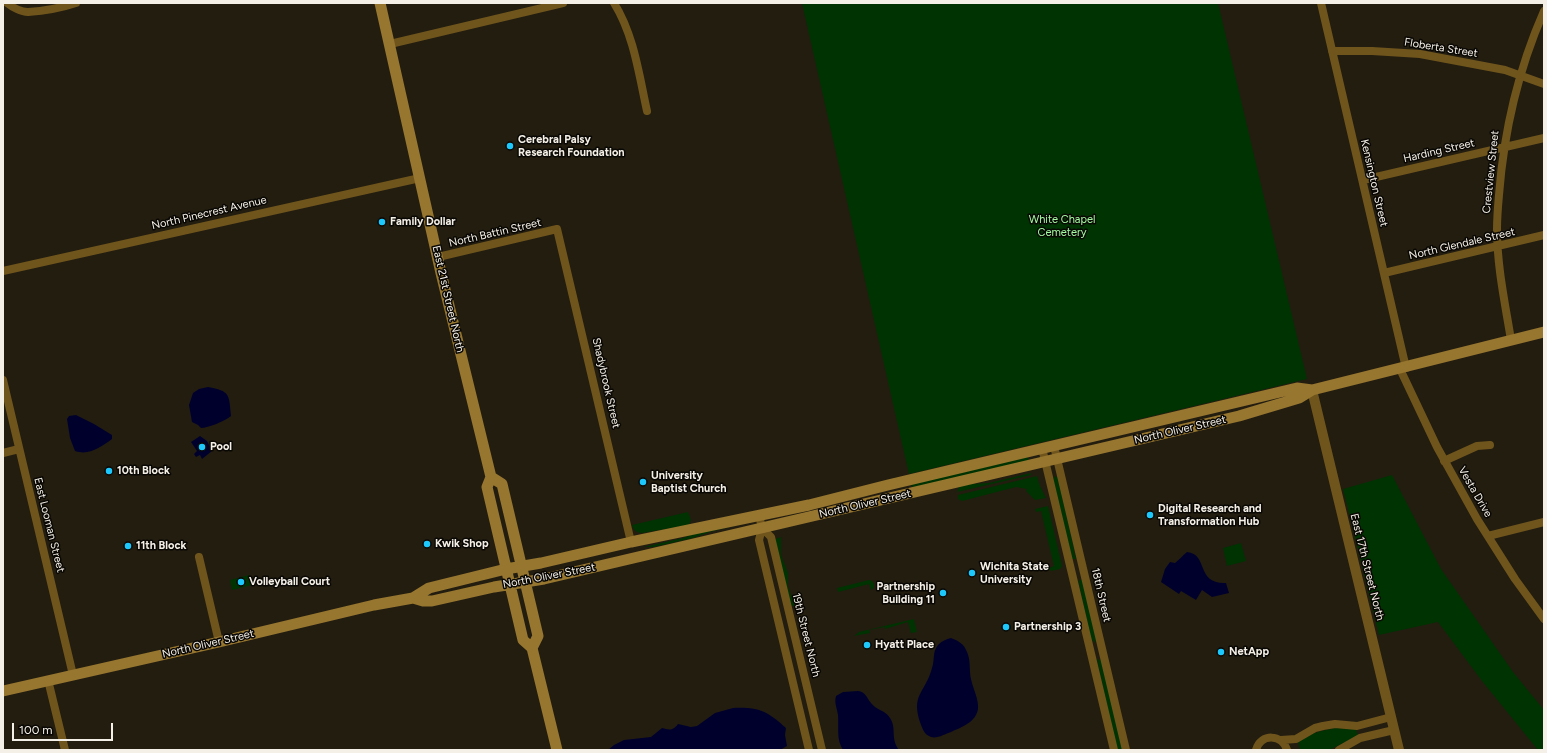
<!DOCTYPE html>
<style>
body{margin:0}
#map{position:relative;width:1547px;height:753px;overflow:hidden;background:#231d10;font-family:Figtree,sans-serif}
canvas{display:block}
.frame{position:absolute;inset:0;border:4px solid #f5f0e7;pointer-events:none}
.scale{position:absolute;left:12px;top:723px;width:101px;height:18px;box-sizing:border-box;border:2px solid #f5f0e7;border-top:0;padding-left:5px;font-size:12px;line-height:14px;white-space:nowrap;color:#f5f0e7;-webkit-text-stroke:3px #0a0804;paint-order:stroke}
</style>
<div id="map">
<canvas width="1547" height="753"></canvas>
<div class="frame"></div>
<div class="scale">100 m</div>
</div>
<script>
const context = document.querySelector('canvas').getContext('2d');
context.lineJoin = 'round';
function fillPath(path, color) {
  context.fillStyle = color;
  context.fill(path, 'evenodd');
}
function trace(path, color, width, dash) {
  context.strokeStyle = color;
  context.lineWidth = width;
  context.lineCap = dash ? 'butt' : 'round';
  context.setLineDash(dash || []);
  context.stroke(path);
}
function label(font, color, halo, rows, align = 'center') {
  context.font = font + ' Figtree,sans-serif';
  context.lineWidth = 3;
  context.setLineDash([]);
  context.textBaseline = 'middle';
  context.strokeStyle = halo;
  context.fillStyle = color;
  for (const [text, x, y, turn = 0] of rows) {
    context.save();
    context.translate(x, y);
    context.rotate((+turn || 0) * Math.PI / 180);
    context.textAlign = isNaN(turn) ? turn : align;
    if (halo) context.strokeText(text, 0, 0);
    context.fillText(text, 0, 0);
    context.restore();
  }
}
fillPath(new Path2D(`
 M 802,3 L 1218,3 L 1307,379 L 909,474 Z
 M 1028,457 L 1029,461 L 912,488 L 911,484 Z
 M 1031,473 L 1031,475 L 957,492 L 959,487 L 971,484 L 989,483 Z
 M 1392,475 L 1441,569 L 1513,672 L 1544,710 L 1544,750 L 1538,750 L 1482,681 L 1438,622 L 1379,635 L 1343,489 Z
 M 1037,476 L 1040,486 L 1046,498 L 1035,500 L 1026,491 L 1027,489 L 1016,487 L 962,501 L 958,499 L 958,495 Z
 M 1055,476 L 1058,478 L 1076,559 L 1072,559 L 1053,479 Z
 M 1048,506 L 1062,566 L 1060,569 L 1051,571 L 1049,568 L 1054,566 L 1041,511 L 1036,512 L 1035,509 Z
 M 688,512 L 691,520 L 689,525 L 642,533 C 637,533 633,530 632,525 Z
 M 746,523 L 710,532 L 693,538 L 654,547 L 644,547 L 683,538 L 696,533 Z
 M 781,537 L 781,555 L 788,573 L 788,586 L 795,607 L 791,605 L 775,539 Z
 M 1241,543 L 1246,561 L 1227,566 L 1223,548 Z
 M 249,575 L 252,585 L 232,590 L 230,580 Z
 M 1078,579 L 1079,581 L 1082,579 L 1096,636 L 1095,643 L 1091,639 Z
 M 869,580 L 872,581 L 874,584 L 874,588 L 871,590 L 869,584 L 838,592 L 837,588 Z
 M 914,619 L 917,632 L 911,633 L 908,622 L 885,629 L 885,627 L 869,630 L 870,633 L 854,636 L 859,632 Z
 M 1097,659 L 1100,660 L 1100,659 L 1102,661 L 1123,750 L 1117,750 Z
 M 1335,728 L 1356,729 L 1358,736 L 1331,749 L 1300,750 L 1298,742 L 1314,733 L 1317,733 L 1317,732 Z`), '#003302');
fillPath(new Path2D(`
 M 208,387 C 230,391 229,394 231,416 C 225,421 208,428 201,428 L 198,425 L 192,422 L 189,405 L 193,393 L 199,389 Z
 M 76,415 L 94,424 L 112,435 L 112,439 C 101,447 89,456 75,451 L 70,438 L 67,419 L 69,416 Z
 M 200,436 L 207,441 L 212,451 L 202,459 L 200,455 L 196,457 L 194,454 L 197,451 L 191,442 Z
 M 1187,552 C 1209,554 1195,584 1226,583 L 1229,593 L 1212,597 L 1202,590 L 1196,600 L 1181,591 L 1179,594 L 1161,582 L 1165,569 L 1170,562 L 1175,563 C 1179,560 1182,556 1187,552 Z
 M 951,638 C 959,641 964,644 967,652 C 971,660 969,671 971,679 C 973,689 979,699 978,709 C 976,722 962,727 951,732 C 945,734 937,739 931,737 C 925,735 923,730 921,725 C 910,694 925,694 932,668 C 935,660 932,652 938,645 C 942,641 946,639 951,638 Z
 M 858,691 C 866,692 866,697 871,703 C 876,710 885,710 890,718 C 897,728 890,738 899,750 L 843,750 C 836,739 839,728 838,715 C 837,708 834,703 836,696 L 843,692 Z
 M 733,708 C 759,707 767,711 786,728 L 785,735 L 787,746 L 780,750 L 608,750 L 614,745 L 624,740 L 651,737 L 662,728 C 669,730 673,731 678,724 L 691,727 L 697,726 L 715,713 Z`), '#00002d');
trace(new Path2D(`
 M 7,3 C 12,7 21,12 28,12 C 43,11 61,8 76,3
 M 614,3 C 634,35 639,75 647,111
 M 1321,3 L 1406,368
 M 390,44 L 563,3
 M 1332,51 L 1372,51 L 1420,54 L 1505,70 L 1544,84
 M 1363,180 L 1544,138
 M 438,257 L 557,229 L 631,542
 M 3,271 L 420,178
 M 1384,273 L 1544,235
 M 1511,340 C 1505,303 1497,266 1497,229 C 1497,218 1498,206 1499,195 C 1504,130 1518,70 1544,11
 M 1400,369 L 1437,447 L 1477,519 L 1515,579 L 1544,619
 M 3,380 L 73,675
 M 1054,446 L 1126,750
 M 1042,448 L 1114,750
 M 3,453 L 19,449
 M 1444,461 L 1477,446 L 1490,445
 M 759,515 L 762,528 L 759,540 L 809,750
 M 762,528 L 771,537 L 822,750
 M 1488,536 L 1544,522
 M 199,557 L 219,642
 M 48,680 L 65,750
 M 1281,740 L 1296,739 L 1315,728 L 1323,726 L 1335,724 L 1357,726 L 1391,717
 M 1256,750 C 1261,733 1282,734 1287,750
 M 1339,750 L 1360,738 L 1394,730`), '#6f551c', 8);
trace(new Path2D(`
 M 1312,390 L 1399,750`), '#6f551c', 10);
trace(new Path2D(`
 M 380,3 L 441,273 L 491,477 L 487,487 L 523,640 L 532,648 L 557,750
 M 491,477 L 502,484 L 538,636 L 532,648
 M 413,598 L 423,601 L 432,601 L 494,587 L 544,579 L 1239,416 L 1299,398 L 1312,390 L 1544,332
 M 3,691 L 219,642 L 374,605 L 413,598 L 429,588 L 506,569 L 541,563 L 631,542 L 809,505 L 888,485 L 1297,388 L 1312,390`), '#97762f', 11);
for (const [x, y, r, color] of [
 [510,146,4,"#1dc9fc"],
 [382,222,4,"#1dc9fc"],
 [202,447,4,"#1dc9fc"],
 [109,471,4,"#1dc9fc"],
 [643,482,4,"#1dc9fc"],
 [1150,515,4,"#1dc9fc"],
 [427,544,4,"#1dc9fc"],
 [128,546,4,"#1dc9fc"],
 [972,573,4,"#1dc9fc"],
 [241,582,4,"#1dc9fc"],
 [943,593,4,"#1dc9fc"],
 [1006,627,4,"#1dc9fc"],
 [867,645,4,"#1dc9fc"],
 [1221,652,4,"#1dc9fc"]
]) {
  const dot = new Path2D();
  dot.arc(x, y, r, 0, 2 * Math.PI);
  context.fillStyle = color;
  context.fill(dot);
  trace(dot, '#0a0804', 1.5);
}
label('11px', '#f5f0e7', '#0a0804', [
 ["Floberta Street",1441,48,9],
 ["Harding Street",1439,151,-13],
 ["Crestview Street",1491,172,-84],
 ["Kensington Street",1374,183,77],
 ["North Pinecrest Avenue",209,213,-13],
 ["North Battin Street",495,233,-13],
 ["North Glendale Street",1462,244,-13],
 ["East 21st Street North",448,299,77],
 ["Shadybrook Street",606,383,77],
 ["North Oliver Street",1180,430,-13],
 ["Vesta Drive",1475,492,60],
 ["North Oliver Street",865,504,-13],
 ["East Looman Street",49,525,76],
 ["East 17th Street North",1367,567,76],
 ["North Oliver Street",549,576,-11],
 ["18th Street",1101,595,77],
 ["19th Street North",806,635,76],
 ["North Oliver Street",208,644,-13]
]);
label('bold 11px', '#f5f0e7', '#0a0804', [
 ["Cerebral Palsy",518,140],
 ["Research Foundation",518,153],
 ["Family Dollar",390,222],
 ["Pool",210,447],
 ["10th Block",117,471],
 ["University",651,476],
 ["Baptist Church",651,489],
 ["Digital Research and",1158,509],
 ["Transformation Hub",1158,522],
 ["Kwik Shop",435,544],
 ["11th Block",136,546],
 ["Wichita State",980,567],
 ["University",980,580],
 ["Volleyball Court",249,582],
 ["Partnership",935,587,"right"],
 ["Building 11",935,600,"right"],
 ["Partnership 3",1014,627],
 ["Hyatt Place",875,645],
 ["NetApp",1229,652]
], 'left');
label('11px', '#a2fba0', '#0a0804', [
 ["White Chapel",1062,220],
 ["Cemetery",1062,233]
]);
</script>
